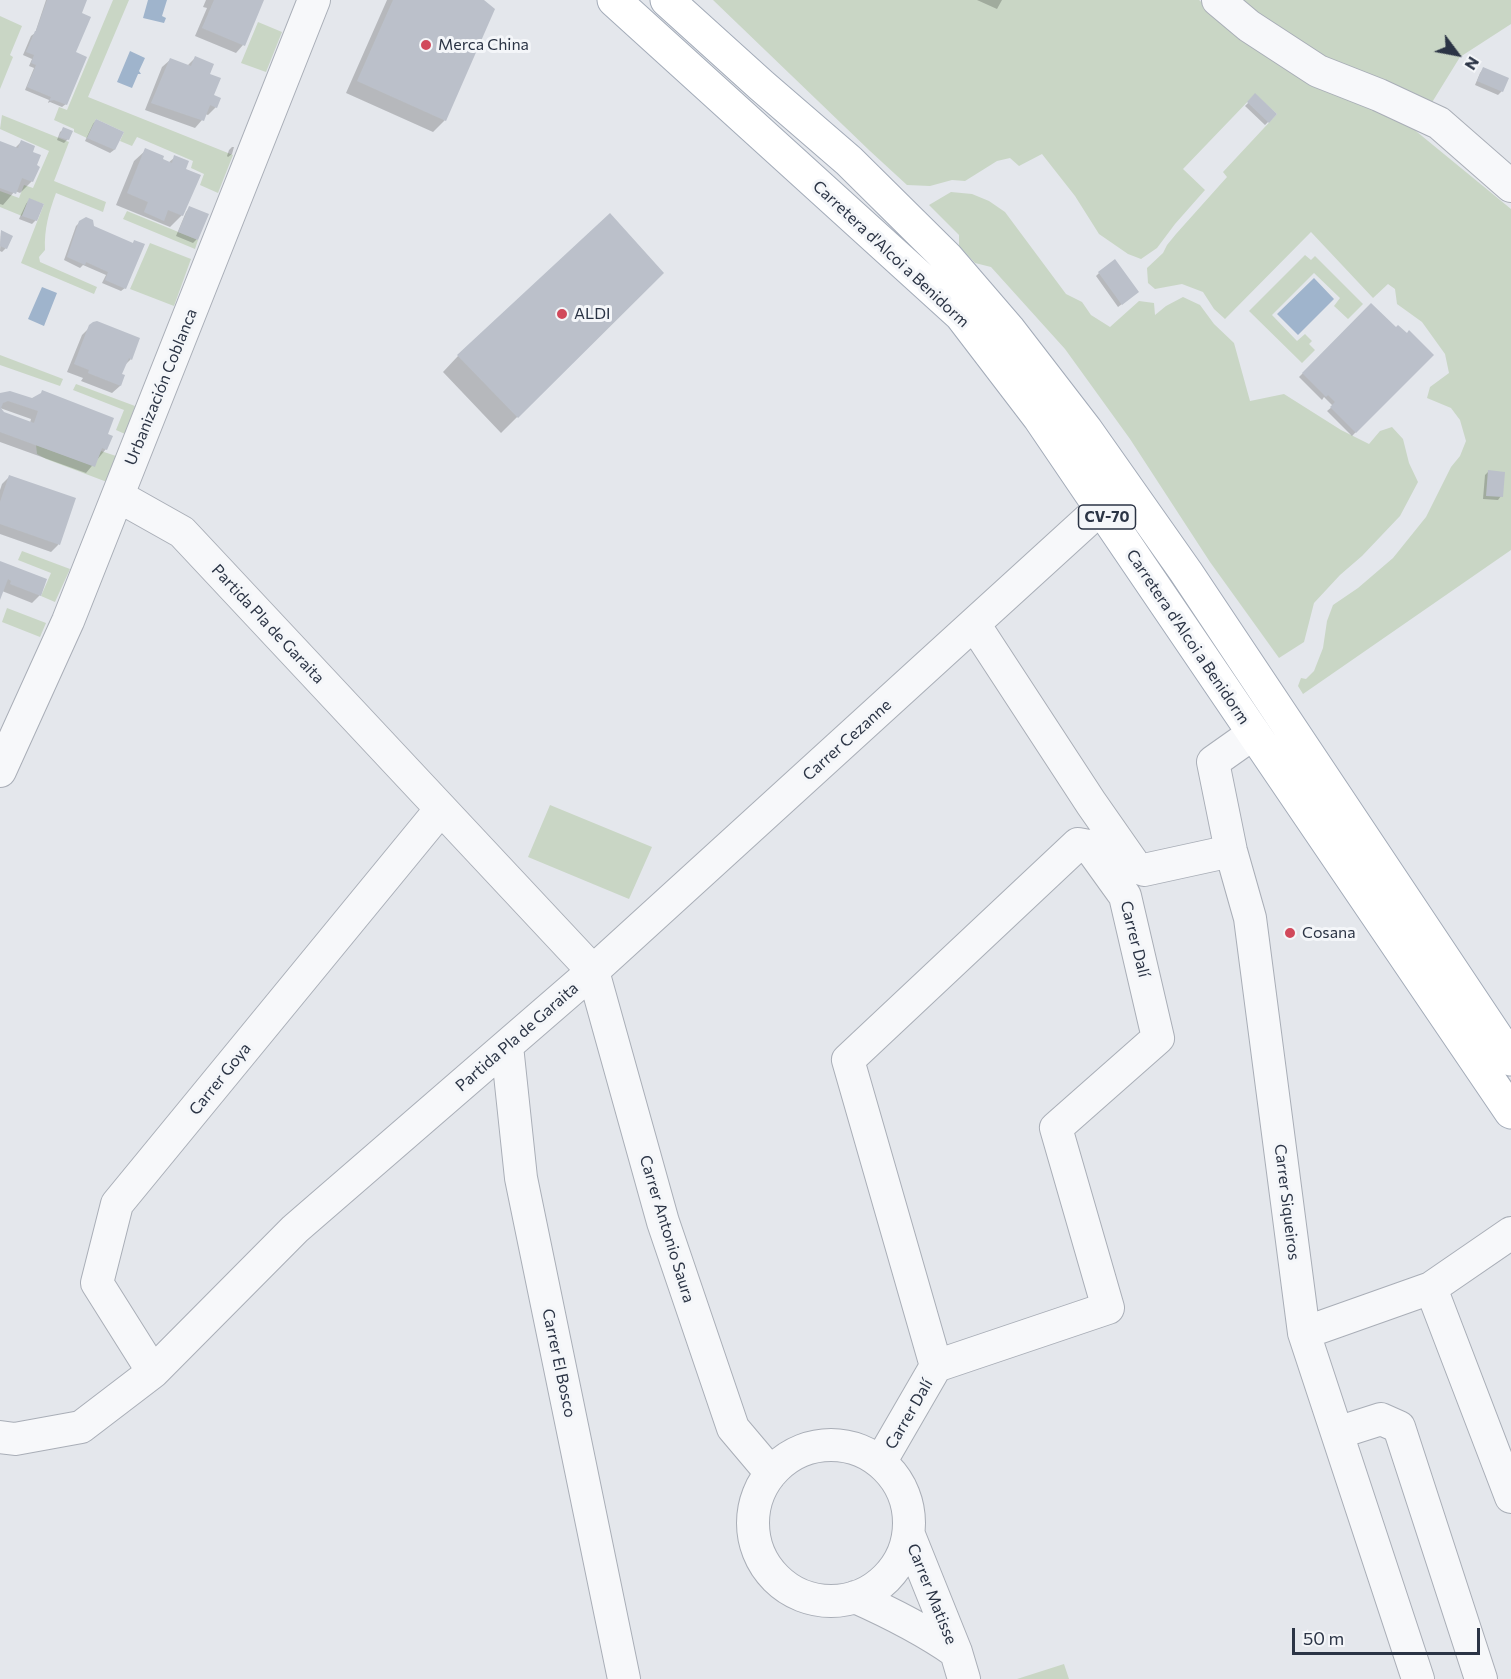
<!DOCTYPE html>
<meta charset="utf-8">
<style>
body{margin:0}
#map{position:relative;width:1511px;height:1679px;overflow:hidden;background:#e4e7ec;font-family:Commissioner,sans-serif}
canvas{display:block}
.north{position:absolute;left:1427px;top:24px;width:60px;height:60px;-webkit-text-stroke:4px #f4f6f9;paint-order:stroke;rotate:122deg;font-size:16px;font-weight:700;line-height:24px;text-align:center;color:#2b3445}
.north::after{content:'';display:block;margin:auto;width:21px;height:27px;background:#2b3445;clip-path:polygon(50% 0,100% 100%,50% 72%,0 100%)}
.scale{position:absolute;left:1292px;top:1628px;width:188px;height:27px;box-sizing:border-box;border:3px solid #2b3445;border-top:0;padding-left:8px;font-size:18px;line-height:21px;white-space:nowrap;color:#2b3445;-webkit-text-stroke:4px #f4f6f9;paint-order:stroke}
</style>
<div id="map">
<canvas width="1511" height="1679"></canvas>
<div class="north">N</div>
<div class="scale">50 m</div>
</div>
<script>
const context = document.querySelector('canvas').getContext('2d');
context.lineJoin = 'round';
function fillPath(path, color) {
  context.fillStyle = color;
  context.fill(path, 'evenodd');
}
function trace(path, color, width, dash) {
  context.strokeStyle = color;
  context.lineWidth = width;
  context.lineCap = dash ? 'butt' : 'round';
  context.setLineDash(dash || []);
  context.stroke(path);
}
function label(font, color, halo, rows, align = 'center') {
  context.font = font + ' Commissioner,sans-serif';
  context.lineWidth = 6;
  context.setLineDash([]);
  context.textBaseline = 'middle';
  context.strokeStyle = halo;
  context.fillStyle = color;
  for (const [text, x, y, turn = 0] of rows) {
    context.save();
    context.translate(x, y);
    context.rotate((+turn || 0) * Math.PI / 180);
    context.textAlign = isNaN(turn) ? turn : align;
    if (halo) context.strokeText(text, 0, 0);
    context.fillText(text, 0, 0);
    context.restore();
  }
}
fillPath(new Path2D(`
 M 113,0 L 129,0 L 88,97 L 233,155 L 218,193 L 200,185 L 204,174 L 191,168 L 193,161 L 137,137 L 132,146 L 120,141 L 124,132 L 96,119 L 87,138 L 74,132 L 74,129 L 54,120 L 59,107 L 67,110 Z
 M 713,0 L 1199,0 L 1236,32 L 1411,127 L 1511,209 L 1511,550 L 1303,694 L 1298,686 L 1301,678 L 1306,679 L 1314,671 L 1323,648 L 1327,621 L 1333,605 L 1358,588 L 1393,558 L 1426,517 L 1451,467 L 1460,456 L 1466,441 L 1460,420 L 1451,408 L 1427,398 L 1430,387 L 1449,373 L 1445,354 L 1422,322 L 1397,304 L 1395,289 L 1388,284 L 1373,298 L 1311,232 L 1225,319 L 1214,309 L 1203,292 L 1182,284 L 1155,289 L 1148,283 L 1147,268 L 1163,253 L 1167,245 L 1176,234 L 1227,177 L 1223,172 L 1277,114 L 1255,94 L 1183,169 L 1205,190 L 1175,224 L 1157,248 L 1141,259 L 1128,254 L 1099,234 L 1075,196 L 1042,154 L 1019,166 L 1010,158 L 997,161 L 965,181 L 952,180 L 930,186 L 907,185 L 870,151 Z
 M 1231,0 L 1511,0 L 1511,24 L 1460,57 L 1431,104 L 1337,68 Z
 M 0,16 L 22,26 L 10,55 L 13,57 L 0,89 Z
 M 258,22 L 282,32 L 266,72 L 241,63 Z
 M 2,115 L 69,142 L 54,181 L 106,202 L 103,212 L 56,193 C 49,212 44,229 45,250 L 39,257 L 40,262 L 97,287 L 94,294 L 21,263 L 44,204 L 29,199 L 22,216 L 0,207 L 0,191 L 19,198 L 24,185 L 33,188 L 49,151 L 0,129 Z
 M 951,192 L 972,194 L 989,201 L 1005,212 L 1066,294 L 1082,302 L 1091,315 L 1110,327 L 1139,301 L 1154,303 L 1155,315 L 1166,306 L 1183,297 L 1200,305 L 1214,324 L 1234,343 L 1250,401 L 1284,394 L 1341,430 L 1369,444 L 1380,431 L 1392,427 L 1403,439 L 1409,463 L 1418,482 L 1400,516 L 1362,556 L 1340,575 L 1314,603 L 1304,642 L 1279,658 L 1210,562 L 1130,439 L 1065,349 L 991,267 L 975,263 L 959,246 L 959,235 L 929,205 Z
 M 127,211 L 198,240 L 195,249 L 123,219 Z
 M 150,243 L 191,259 L 174,306 L 130,289 Z
 M 1305,255 L 1311,260 L 1315,256 L 1363,304 L 1348,319 L 1334,306 L 1340,298 L 1314,273 L 1272,315 L 1297,341 L 1305,334 L 1312,341 L 1309,344 L 1315,350 L 1302,363 L 1249,311 Z
 M 0,355 L 63,379 L 60,386 L 0,365 Z
 M 76,384 L 135,406 L 125,434 L 116,430 L 124,410 L 73,390 Z
 M 36,445 L 94,466 L 101,451 L 116,456 L 107,482 L 46,459 L 37,454 Z
 M 22,551 L 70,569 L 55,602 L 41,596 L 51,573 L 18,560 Z
 M 7,608 L 46,623 L 40,637 L 2,622 Z
 M 550,805 L 652,847 L 629,899 L 528,857 Z
 M 1064,1664 L 1069,1679 L 1017,1679 Z`), '#c9d6c5');
fillPath(new Path2D(`
 M 148,0 L 167,0 L 162,16 L 166,18 L 164,23 L 143,18 Z
 M 130,51 L 145,58 L 139,71 L 141,74 L 138,74 L 132,88 L 117,82 Z
 M 1314,278 L 1334,299 L 1298,335 L 1277,314 Z
 M 42,287 L 57,293 L 44,326 L 28,319 Z`), '#9fb4cc');
fillPath(new Path2D(`
 M 46,0 L 83,0 L 66,104 L 62,107 L 50,102 L 48,103 L 49,100 L 25,90 L 34,68 L 29,66 L 32,59 L 23,55 L 31,36 L 35,33 Z
 M 206,0 L 263,0 L 243,45 L 236,53 L 195,36 L 207,8 L 203,7 Z
 M 387,0 L 482,0 L 445,120 L 433,132 L 346,93 Z
 M 977,0 L 1002,0 L 997,9 Z
 M 195,58 L 208,75 L 216,107 L 208,115 L 205,114 L 202,120 L 195,128 L 145,110 L 162,67 L 170,60 L 187,66 Z
 M 1483,69 L 1502,91 L 1498,95 L 1475,85 L 1480,73 Z
 M 1255,96 L 1275,115 L 1265,125 L 1245,106 Z
 M 96,120 L 122,132 L 114,150 L 110,153 L 85,141 L 93,124 Z
 M 64,129 L 68,139 L 64,143 L 57,140 L 60,132 Z
 M 0,142 L 15,148 L 21,142 L 32,181 L 20,193 L 15,191 L 3,205 L 0,204 Z
 M 232,147 L 234,147 L 232,154 L 228,157 L 227,156 L 229,150 Z
 M 146,150 L 168,163 L 175,157 L 184,170 L 182,215 L 170,227 L 116,205 L 134,161 Z
 M 29,200 L 36,220 L 32,224 L 19,219 L 26,204 Z
 M 189,208 L 197,239 L 193,243 L 176,236 L 186,212 Z
 M 80,222 L 132,244 L 135,241 L 125,288 L 121,291 L 102,283 L 106,275 L 83,265 L 80,268 L 64,260 L 76,226 Z
 M 1,232 L 6,248 L 2,252 L 0,251 Z
 M 662,273 L 501,433 L 443,372 L 458,356 Z
 M 1099,273 L 1134,295 L 1118,307 L 1096,276 Z
 M 1371,305 L 1396,330 L 1432,355 L 1352,436 L 1327,411 L 1333,406 L 1324,397 L 1322,400 L 1299,377 Z
 M 94,323 L 131,359 L 125,365 L 120,375 L 123,376 L 120,386 L 112,393 L 81,381 L 83,378 L 67,372 L 82,335 Z
 M 0,395 L 106,434 L 106,449 L 86,473 L 0,442 ZM 0,408 L 31,419 L 30,423 L 3,413 Z
 M 1488,472 L 1501,496 L 1498,500 L 1483,499 L 1485,475 Z
 M 10,476 L 74,499 L 58,545 L 51,552 L 0,534 L 0,490 L 2,484 Z
 M 0,563 L 40,595 L 32,603 L 2,591 L 0,596 Z`), '#0003');
fillPath(new Path2D(`
 M 47,0 L 87,0 L 82,13 L 91,17 L 76,52 L 87,57 L 67,105 L 54,100 L 49,101 L 51,97 L 27,87 L 36,65 L 31,63 L 34,55 L 26,52 L 35,31 L 36,31 Z
 M 214,0 L 264,0 L 245,46 L 202,28 Z
 M 393,0 L 484,0 L 495,9 L 446,121 L 357,81 Z
 M 195,56 L 214,64 L 210,74 L 221,78 L 214,95 L 221,98 L 217,108 L 210,105 L 204,121 L 151,103 L 170,58 L 191,66 Z
 M 1483,67 L 1509,78 L 1503,92 L 1477,81 Z
 M 1255,93 L 1277,114 L 1269,123 L 1247,102 Z
 M 96,119 L 124,132 L 115,150 L 87,138 Z
 M 63,127 L 73,131 L 69,140 L 59,137 Z
 M 21,140 L 35,146 L 33,152 L 41,155 L 37,165 L 40,167 L 33,182 L 22,178 L 16,194 L 0,188 L 0,141 L 18,148 Z
 M 145,148 L 164,156 L 163,159 L 172,163 L 174,155 L 189,161 L 186,169 L 201,175 L 183,216 L 168,210 L 164,221 L 144,212 L 148,202 L 127,193 Z
 M 29,198 L 44,204 L 37,221 L 22,216 Z
 M 189,206 L 209,214 L 198,240 L 178,232 Z
 M 610,213 L 664,273 L 518,418 L 457,355 Z
 M 86,217 L 93,220 L 94,226 L 133,243 L 134,240 L 145,244 L 126,289 L 105,280 L 108,272 L 86,262 L 85,265 L 67,257 L 79,221 Z
 M 1,230 L 13,236 L 7,249 L 0,246 Z
 M 1115,259 L 1139,292 L 1122,305 L 1098,272 Z
 M 1371,303 L 1396,327 L 1398,325 L 1407,333 L 1409,330 L 1434,355 L 1356,433 L 1330,407 L 1335,402 L 1328,395 L 1326,397 L 1302,373 Z
 M 97,321 L 140,338 L 132,360 L 129,358 L 122,374 L 125,375 L 121,386 L 88,373 L 89,370 L 74,364 L 89,325 L 93,322 Z
 M 42,390 L 114,418 L 108,434 L 113,436 L 107,450 L 102,448 L 95,467 L 0,432 L 0,393 L 10,391 L 32,398 L 41,393 ZM 8,401 L 38,411 L 34,423 L 4,412 L 1,408 L 3,403 Z
 M 1488,470 L 1505,472 L 1503,497 L 1486,496 Z
 M 9,475 L 76,498 L 60,545 L 0,524 L 0,502 Z
 M 0,561 L 47,579 L 41,596 L 10,584 L 11,581 L 8,579 L 0,600 Z`), '#bbc0ca');
const minor = new Path2D(`
 M 1218,0 L 1249,26 L 1318,71 L 1379,95 L 1439,123 L 1511,186
 M 118,496 L 182,532 L 593,971 L 663,1222 L 733,1428 L 771,1473
 M 974,624 L 1091,803 L 1135,866 L 1144,870 L 1231,851
 M 1254,733 L 1213,762 L 1231,851 L 1250,918 L 1304,1333 L 1418,1679
 M 0,771 L 68,621 L 314,0
 M 507,1046 L 521,1178 L 624,1679
 M 1431,1288 L 1511,1497
 M 1304,1333 L 1431,1288 L 1511,1233
 M 153,1372 L 97,1283 L 117,1204 L 441,809
 M 1337,1433 L 1381,1419 L 1399,1427 L 1481,1679
 M 0,1437 L 15,1439 L 81,1427 L 153,1372 L 295,1229 L 593,971 L 1101,508
 M753 1523a78 78 0 1 1 156 0a78 78 0 1 1-156 0Z
 M 881,1461 L 936,1366 L 1108,1308 L 1056,1128 L 1158,1038 L 1125,896 L 1089,846 L 1078,844 L 848,1060 L 936,1366
 M 909,1535 L 956,1652 L 964,1679
 M 855,1597 C 891,1613 923,1629 956,1652`);
const major = new Path2D(`
 M 614,0 L 961,315 L 1039,417 L 1511,1112
 M 667,0 L 761,85 L 849,161 L 947,258 L 1009,330 L 1086,430 L 1186,572 L 1511,1059`);
trace(minor, '#a9aeb7', 34);
trace(major, '#a3abb8', 35);
trace(minor, '#f7f8fa', 32);
trace(major, '#fff', 33);
for (const [x, y, r, color] of [
 [426,45,6,"#d1495b"],
 [562,314,6,"#d1495b"],
 [1290,933,6,"#d1495b"]
]) {
  const dot = new Path2D();
  dot.arc(x, y, r, 0, 2 * Math.PI);
  context.fillStyle = color;
  context.fill(dot);
  trace(dot, '#f4f6f9', 2);
}
for (const [x, y, w] of [
 [1107,517,57]
]) {
  const box = new Path2D();
  box.roundRect(x - w / 2, y - 12, w, 24, 4.5);
  context.fillStyle = '#f4f6f9';
  context.fill(box);
  trace(box, '#2b3445', 1.5);
}
label('bold 15px', '#2b3445', null, [
 ["CV-70",1107,517]
]);
label('16px', '#2b3445', '#f4f6f9', [
 ["Merca China",438,45],
 ["ALDI",574,314],
 ["Cosana",1302,933]
], 'left');
label('16px', '#2b3445', '#f4f6f9', [
 ["Carretera d'Alcoi a Benidorm",891,254,43],
 ["Urbanización Coblanca",161,387,-68],
 ["Partida Pla de Garaita",268,624,47],
 ["Carretera d'Alcoi a Benidorm",1188,637,56],
 ["Carrer Cezanne",847,740,-42],
 ["Carrer Dalí",1135,939,76],
 ["Partida Pla de Garaita",517,1037,-41],
 ["Carrer Goya",220,1079,-51],
 ["Carrer Siqueiros",1287,1202,83],
 ["Carrer Antonio Saura",667,1229,73],
 ["Carrer El Bosco",559,1363,78],
 ["Carrer Dalí",909,1414,-60],
 ["Carrer Matisse",932,1594,68]
]);
</script>
